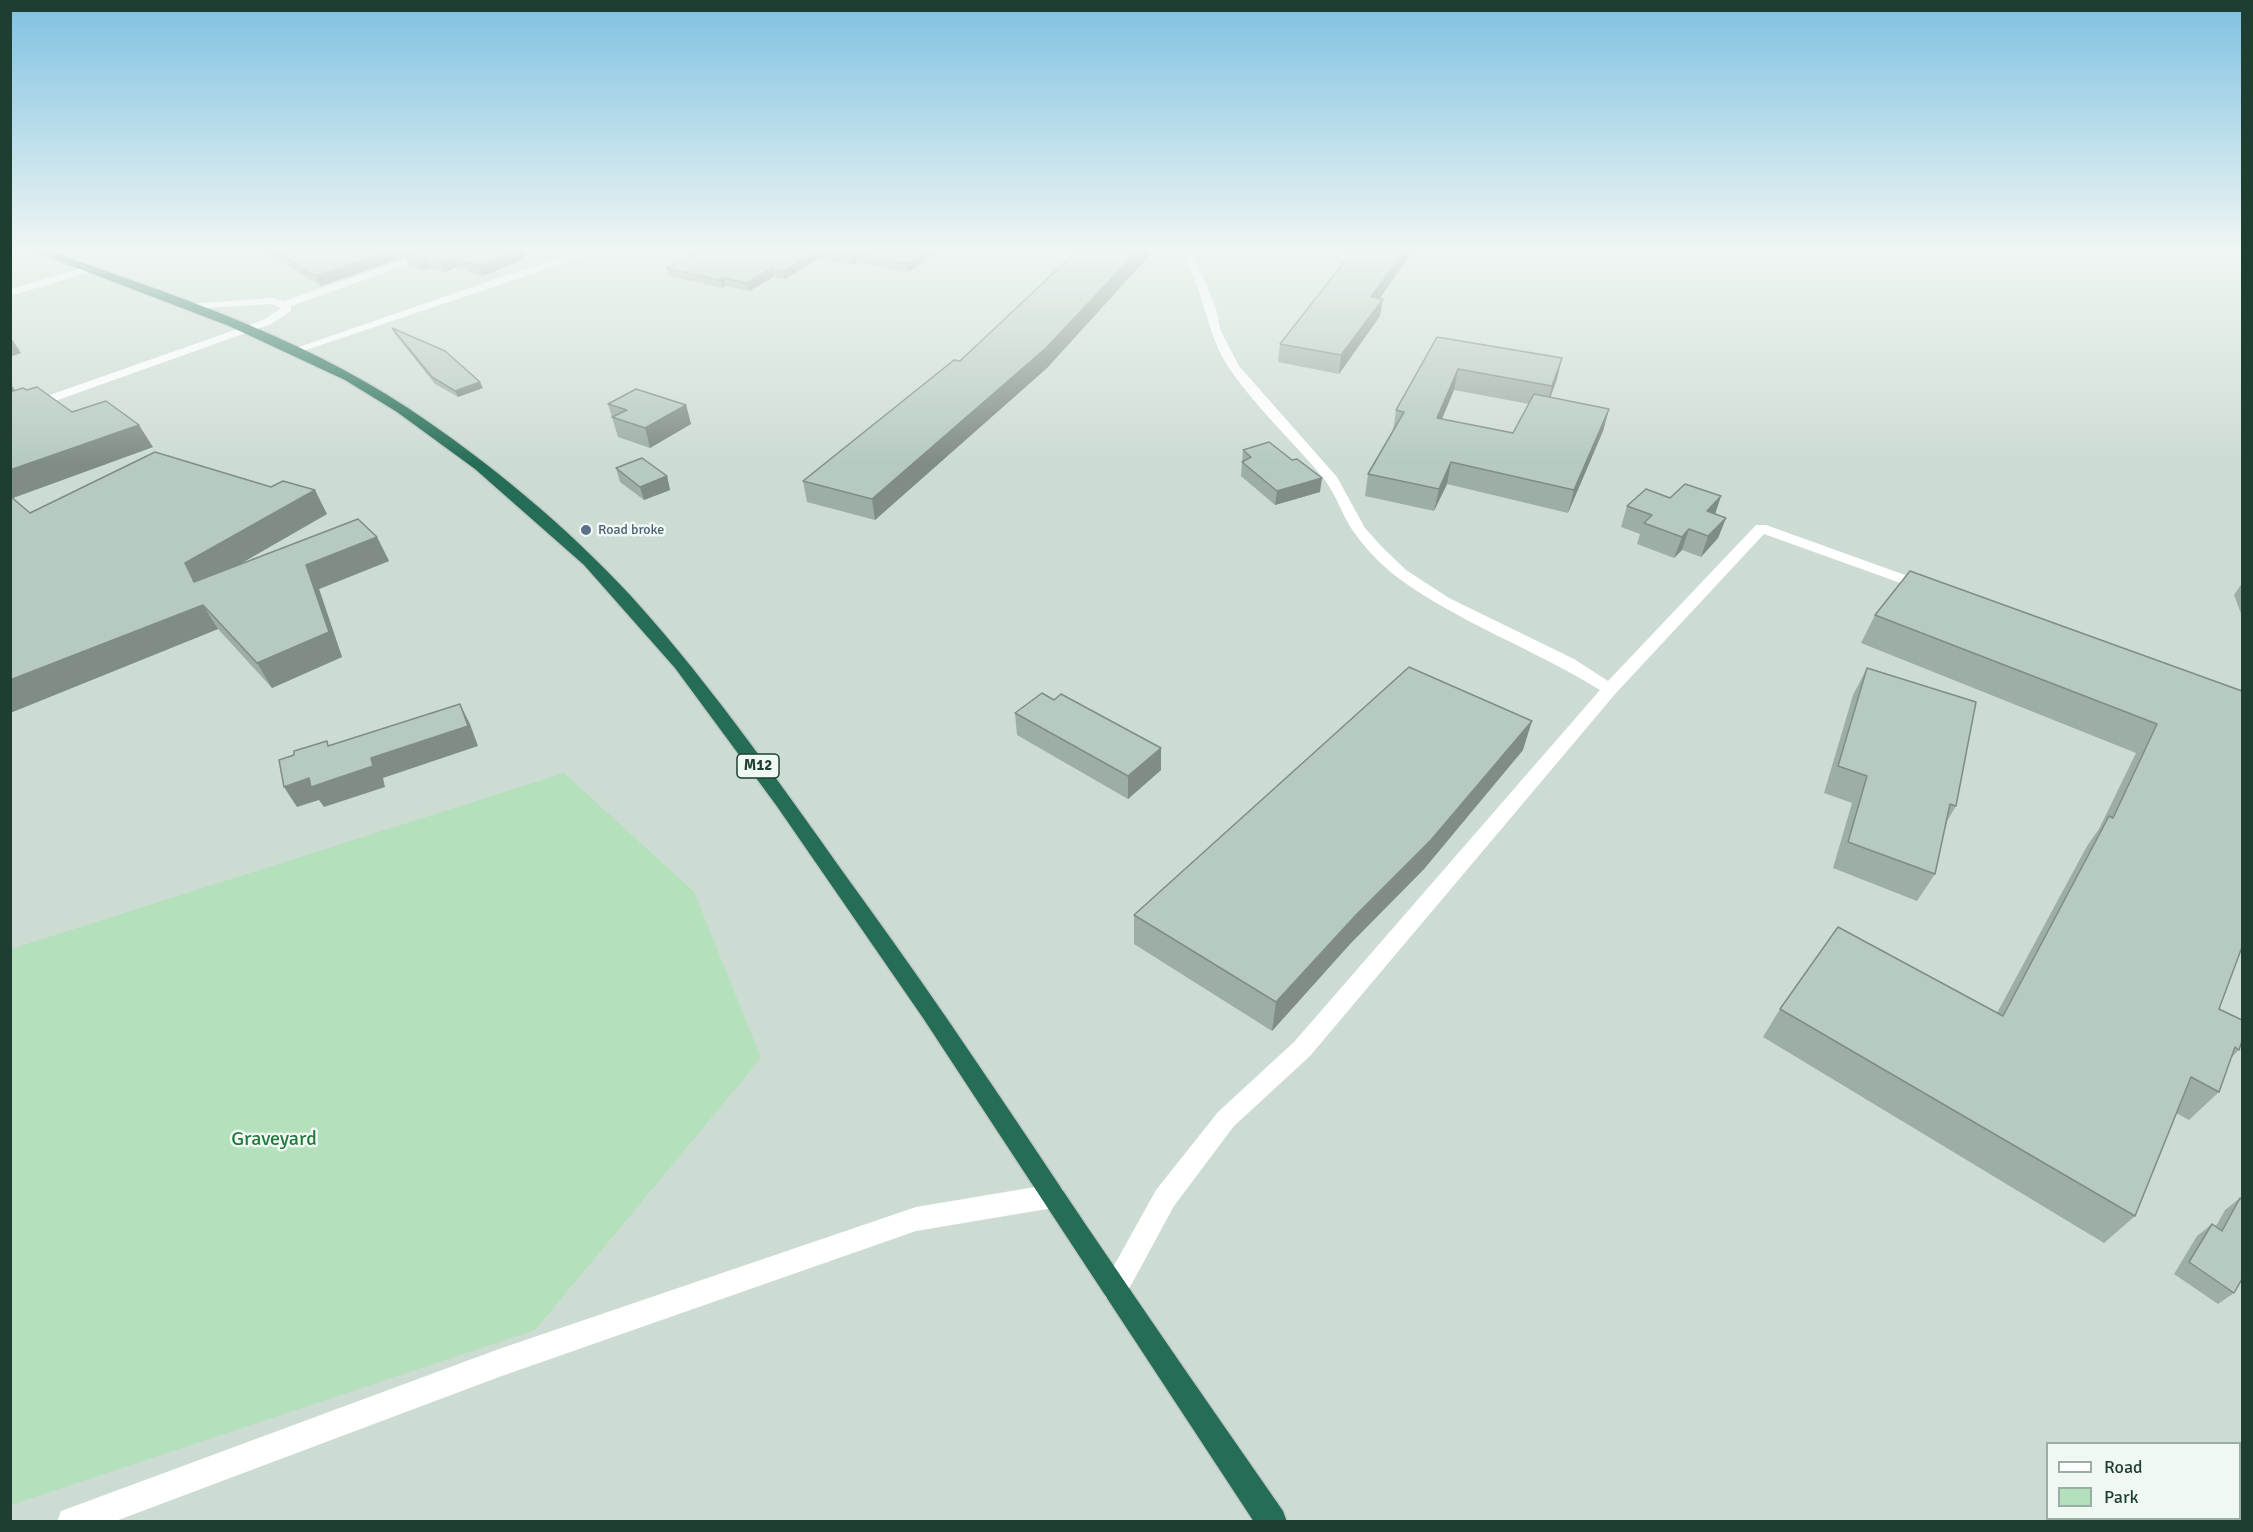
<!DOCTYPE html>
<style>
body{margin:0}
#map{position:relative;width:2253px;height:1532px;overflow:hidden;background:#deece4;font-family:Signika,sans-serif}
canvas{display:block}
.frame{position:absolute;inset:0;border:12px solid #1e3e32;pointer-events:none}
.legend{position:absolute;left:2046px;top:1442px;width:195px;height:78px;box-sizing:border-box;background:#eff8f3;border:2px solid #9baea6;margin:0;padding:8px 10px;list-style:none;font-size:18px;color:#1e3e32}
.legend li{display:flex;align-items:center;gap:12px;height:30px}
.legend b{width:30px;border:2px solid #9baea6}
</style>
<div id="map">
<canvas width="2253" height="1532"></canvas>
<div class="frame"></div>
<ul class="legend">
<li><b style="height:8px;background:#fff"></b>Road</li>
<li><b style="height:16px;background:#b4e0bc"></b>Park</li>
</ul>
</div>
<script>
const context = document.querySelector('canvas').getContext('2d');
context.lineJoin = 'round';
function fillPath(path, color) {
  context.fillStyle = color;
  context.fill(path, 'evenodd');
}
function trace(path, color, width, dash) {
  context.strokeStyle = color;
  context.lineWidth = width;
  context.lineCap = dash ? 'butt' : 'round';
  context.setLineDash(dash || []);
  context.stroke(path);
}
function label(font, color, halo, rows, align = 'center') {
  context.font = font + ' Signika,sans-serif';
  context.lineWidth = 5;
  context.setLineDash([]);
  context.textBaseline = 'middle';
  context.strokeStyle = halo;
  context.fillStyle = color;
  for (const [text, x, y, turn = 0] of rows) {
    context.save();
    context.translate(x, y);
    context.rotate((+turn || 0) * Math.PI / 180);
    context.textAlign = isNaN(turn) ? turn : align;
    if (halo) context.strokeText(text, 0, 0);
    context.fillText(text, 0, 0);
    context.restore();
  }
}
fillPath(new Path2D(`
 M 10,248 L 2242,248 L 2242,1521 L 11,1521 ZM 2048,1444 L 2240,1444 L 2240,1518 L 2048,1518 Z`), '#cddcd3');
fillPath(new Path2D(`
 M 564,773 L 694,892 L 761,1058 L 535,1330 L 11,1505 L 11,949 Z`), '#b4e0bc');
const highway = new Path2D(`
 M 25,248 L 40,248 C 166,292 296,334 408,408 C 489,462 565,525 631,596 C 717,691 789,797 864,901 C 941,1007 1013,1116 1086,1225 C 1151,1321 1217,1416 1283,1511 L 1287,1522 L 1254,1522 L 923,1018 L 776,805 L 675,668 L 584,565 L 475,469 L 397,412 L 345,380 L 229,326 Z`);
trace(highway, '#c0c9c6', 3);
fillPath(new Path2D(`
 M 438,248 L 453,248 L 291,306 L 291,311 L 271,324 L 10,417 L 10,409 L 263,320 L 281,308 L 272,304 L 192,309 L 187,306 L 188,304 L 272,298 L 284,301 Z
 M 593,248 L 609,248 L 300,352 L 290,350 L 542,263 Z
 M 1177,248 L 1188,248 L 1194,256 L 1216,308 L 1220,329 L 1239,366 L 1337,477 L 1365,528 L 1382,547 L 1406,570 L 1449,598 L 1574,659 L 1608,681 L 1756,525 L 1766,525 L 1930,584 L 1933,587 L 1930,590 L 1920,590 L 1764,534 L 1616,693 L 1310,1056 L 1234,1126 L 1174,1206 L 1124,1298 L 1115,1302 L 1106,1298 L 1102,1289 L 1106,1280 L 1156,1190 L 1218,1112 L 1294,1042 L 1600,690 C 1534,649 1459,623 1397,577 C 1381,565 1364,547 1353,531 C 1342,515 1336,494 1324,479 C 1294,442 1256,408 1229,368 C 1204,331 1205,284 1177,248 Z
 M 89,266 L 94,269 L 93,271 L 10,296 L 10,289 Z
 M 1053,1184 L 1062,1188 L 1065,1196 L 1062,1204 L 1053,1208 L 916,1231 L 499,1377 L 113,1522 L 57,1522 L 61,1511 L 72,1507 L 499,1349 L 916,1207 Z`), '#fff');
fillPath(highway, '#266d57');
fillPath(new Path2D(`
 M 257,248 L 518,248 L 525,259 L 482,276 L 457,267 L 445,272 L 430,268 L 423,270 L 409,266 L 406,257 L 321,286 Z
 M 691,248 L 943,248 L 908,272 L 857,262 L 853,265 L 818,259 L 785,279 L 774,277 L 749,291 L 726,286 L 722,288 L 669,276 L 667,268 L 698,252 Z
 M 1080,248 L 1147,248 L 1147,258 L 1047,368 L 875,520 L 807,502 L 803,481 L 960,361 Z
 M 1380,298 L 1380,316 L 1339,374 L 1278,362 L 1280,344 Z
 M 392,328 L 483,388 L 458,397 L 435,384 L 395,334 Z
 M 1437,337 L 1557,379 L 1550,397 L 1609,409 L 1603,431 L 1568,513 L 1447,484 L 1434,511 L 1365,496 L 1368,474 L 1393,431 L 1396,410 ZM 1454,390 L 1529,404 L 1513,433 L 1442,419 Z
 M 10,383 L 15,390 L 72,412 L 153,447 L 13,498 L 30,513 L 327,514 L 238,565 L 377,537 L 389,561 L 319,589 L 342,657 L 272,688 L 218,629 L 10,713 Z
 M 608,404 L 686,405 L 691,424 L 650,448 L 618,437 Z
 M 1243,450 L 1320,492 L 1275,505 L 1241,476 Z
 M 616,468 L 667,476 L 670,490 L 644,500 L 620,482 Z
 M 1721,496 L 1715,514 L 1726,518 L 1718,538 L 1701,557 L 1682,550 L 1674,558 L 1637,544 L 1640,534 L 1621,527 L 1627,506 L 1670,498 Z
 M 2242,583 L 2242,616 L 2234,595 Z
 M 1875,615 L 2242,691 L 2219,1009 L 2239,1050 L 2231,1058 L 2219,1092 L 2189,1120 L 2176,1113 L 2135,1216 L 2104,1243 L 1763,1037 L 1780,1009 L 1997,1013 L 2087,846 L 2099,829 L 2136,753 L 1861,643 Z
 M 1867,668 L 1956,806 L 1947,821 L 1935,874 L 1917,901 L 1833,868 L 1852,803 L 1824,793 L 1853,695 Z
 M 1015,713 L 1161,770 L 1128,799 L 1017,735 Z
 M 1523,750 L 1424,869 L 1350,944 L 1272,1031 L 1134,944 L 1134,915 Z
 M 2240,1198 L 2234,1293 L 2218,1304 L 2174,1274 L 2197,1236 L 2212,1224 L 2216,1226 L 2225,1210 Z`), '#9daea5');
fillPath(new Path2D(`
 M 398,248 L 431,248 L 321,286 L 316,276 Z
 M 930,248 L 943,248 L 908,272 L 907,264 Z
 M 1140,248 L 1147,248 L 1147,258 L 1047,368 L 875,520 L 872,499 Z
 M 1406,248 L 1415,248 L 1369,314 L 1371,297 Z
 M 522,249 L 525,259 L 482,276 L 479,266 Z
 M 816,251 L 818,259 L 785,279 L 783,271 Z
 M 856,254 L 857,262 L 853,265 L 852,257 Z
 M 426,258 L 430,268 L 423,270 L 419,260 Z
 M 453,258 L 457,267 L 445,272 L 441,262 Z
 M 772,268 L 774,277 L 749,291 L 747,283 Z
 M 724,278 L 726,286 L 722,288 L 720,280 Z
 M 1383,299 L 1380,316 L 1339,374 L 1341,355 Z
 M 10,336 L 21,353 L 10,357 Z
 M 1562,358 L 1557,379 L 1547,407 L 1552,386 Z
 M 1458,369 L 1454,390 L 1433,440 L 1437,418 Z
 M 480,382 L 483,388 L 458,397 L 455,391 Z
 M 10,383 L 23,402 L 10,407 Z
 M 686,405 L 691,424 L 650,448 L 645,428 Z
 M 1609,409 L 1603,431 L 1568,513 L 1574,490 Z
 M 139,425 L 153,447 L 10,499 L 10,470 Z
 M 1451,462 L 1447,484 L 1434,511 L 1439,489 Z
 M 667,476 L 670,490 L 644,500 L 640,487 Z
 M 1322,478 L 1320,492 L 1275,505 L 1277,491 Z
 M 315,490 L 327,514 L 200,587 L 194,582 L 185,563 Z
 M 1721,496 L 1714,517 L 1707,511 Z
 M 1726,518 L 1718,538 L 1701,557 L 1708,536 Z
 M 1689,529 L 1682,550 L 1674,558 L 1682,537 Z
 M 377,537 L 389,561 L 319,589 L 342,657 L 272,688 L 257,663 L 306,565 Z
 M 203,605 L 218,629 L 10,713 L 10,680 Z
 M 460,704 L 470,724 L 478,746 L 383,778 L 385,787 L 324,807 L 319,800 L 297,807 L 284,787 L 371,758 Z
 M 1532,721 L 1523,750 L 1424,869 L 1350,944 L 1272,1031 L 1276,1002 Z
 M 1161,748 L 1161,770 L 1128,799 L 1128,776 Z`), '#7f8d86');
const building = new Path2D(`
 M 269,248 L 398,248 L 316,276 Z
 M 428,248 L 518,248 L 522,249 L 479,266 L 453,258 L 441,262 L 426,258 L 419,260 L 405,256 Z
 M 703,248 L 930,248 L 907,264 L 856,254 L 852,257 L 816,251 L 783,271 L 772,268 L 747,283 L 724,278 L 720,280 L 667,268 L 704,249 Z
 M 1080,248 L 1140,248 L 1046,348 L 872,499 L 803,481 L 954,360 L 960,361 Z
 M 1355,248 L 1406,248 L 1371,297 L 1383,299 L 1341,355 L 1280,344 Z
 M 392,328 L 445,351 L 480,382 L 455,391 L 432,377 Z
 M 1437,337 L 1562,358 L 1552,386 L 1458,369 L 1437,418 L 1513,433 L 1534,394 L 1609,409 L 1574,490 L 1451,462 L 1439,489 L 1368,474 L 1404,412 L 1396,410 Z
 M 37,387 L 72,412 L 106,401 L 139,425 L 10,470 L 10,392 L 23,388 L 27,390 Z
 M 636,389 L 686,405 L 645,428 L 612,417 L 627,410 L 608,404 Z
 M 1269,442 L 1292,460 L 1297,459 L 1322,478 L 1277,491 L 1242,462 L 1251,457 L 1243,450 Z
 M 155,452 L 271,487 L 283,481 L 315,490 L 185,563 L 194,582 L 358,519 L 377,537 L 306,565 L 329,632 L 257,663 L 203,605 L 10,680 L 10,496 L 30,513 Z
 M 642,458 L 667,476 L 640,487 L 616,468 Z
 M 1685,484 L 1721,496 L 1707,511 L 1726,518 L 1708,536 L 1689,529 L 1682,537 L 1644,523 L 1652,515 L 1627,506 L 1646,489 L 1670,498 Z
 M 1910,571 L 2242,691 L 2242,947 L 2219,1009 L 2242,1020 L 2242,1041 L 2239,1050 L 2235,1047 L 2219,1092 L 2191,1077 L 2135,1216 L 1780,1009 L 1838,927 L 2003,1016 L 2109,816 L 2113,818 L 2157,724 L 1875,615 Z
 M 1409,667 L 1532,721 L 1431,840 L 1356,915 L 1276,1002 L 1134,915 Z
 M 1867,668 L 1976,702 L 1956,806 L 1950,804 L 1935,874 L 1848,842 L 1867,776 L 1838,766 Z
 M 1042,693 L 1054,700 L 1061,694 L 1161,748 L 1128,776 L 1015,713 Z
 M 460,704 L 468,726 L 371,758 L 373,766 L 311,787 L 309,778 L 284,787 L 279,760 L 294,755 L 294,751 L 327,741 L 328,746 Z
 M 2240,1198 L 2242,1200 L 2242,1279 L 2234,1293 L 2189,1262 L 2212,1224 L 2222,1231 Z`);
fillPath(building, '#b6cac0');
trace(building, '#7f8d86', 1.5);
const sky = context.createLinearGradient(0, 0, 0, 463);
sky.addColorStop(0, '#7ec1e2');
sky.addColorStop(0.54, '#f0f6f3');
sky.addColorStop(1, '#f0f6f300');
context.fillStyle = sky;
context.fillRect(0, 0, 2253, 463);
for (const [x, y, r, color] of [
 [586,530,6,"#5c6f8a"]
]) {
  const dot = new Path2D();
  dot.arc(x, y, r, 0, 2 * Math.PI);
  context.fillStyle = color;
  context.fill(dot);
  trace(dot, '#eff8f3', 2);
}
label('14px', '#4e5e75', '#eff8f3', [
 ["Road broke",598,530]
], 'left');
for (const [x, y, w] of [
 [758,766,42]
]) {
  const box = new Path2D();
  box.roundRect(x - w / 2, y - 12, w, 24, 4.5);
  context.fillStyle = '#eff8f3';
  context.fill(box);
  trace(box, '#1e3e32', 1.5);
}
label('bold 15px', '#1e3e32', null, [
 ["M12",758,766]
]);
label('20px', '#23793c', '#eff8f3', [
 ["Graveyard",274,1140]
]);
</script>
